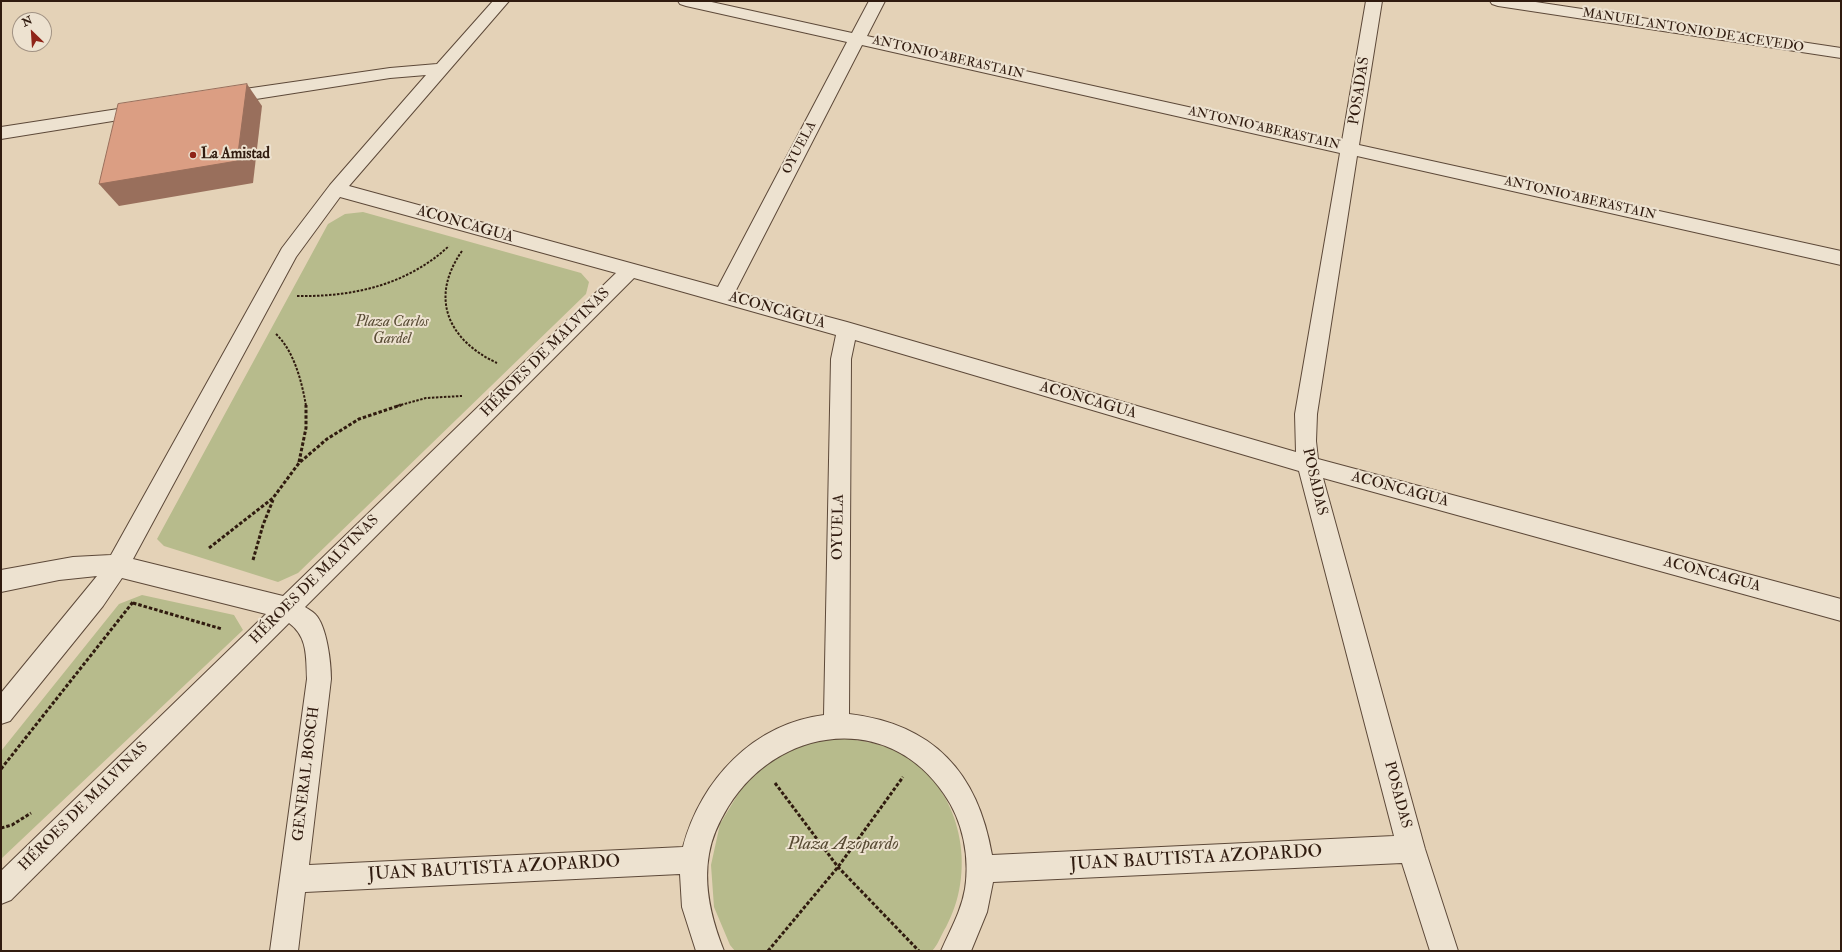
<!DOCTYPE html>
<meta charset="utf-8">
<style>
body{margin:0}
#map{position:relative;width:1842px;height:952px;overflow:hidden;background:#e4d2b7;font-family:"IM FELL Double Pica",serif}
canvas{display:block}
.frame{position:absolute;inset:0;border:2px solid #301b0f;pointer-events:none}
.north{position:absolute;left:12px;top:12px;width:40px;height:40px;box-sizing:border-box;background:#ede2d0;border:1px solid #a19283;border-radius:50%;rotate:335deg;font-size:11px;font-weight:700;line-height:16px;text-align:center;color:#301b0f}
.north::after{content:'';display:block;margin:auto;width:14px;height:18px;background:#8f2418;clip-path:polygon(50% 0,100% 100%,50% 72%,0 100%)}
</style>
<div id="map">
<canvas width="1842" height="952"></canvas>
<div class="frame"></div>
<div class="north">N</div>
</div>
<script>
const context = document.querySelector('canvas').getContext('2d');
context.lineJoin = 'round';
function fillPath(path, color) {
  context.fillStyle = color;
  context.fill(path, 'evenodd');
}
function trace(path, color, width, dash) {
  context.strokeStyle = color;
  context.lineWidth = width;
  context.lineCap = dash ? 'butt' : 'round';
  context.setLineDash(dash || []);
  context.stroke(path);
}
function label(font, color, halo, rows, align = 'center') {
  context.font = font + ' "IM FELL Double Pica",serif';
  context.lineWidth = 4;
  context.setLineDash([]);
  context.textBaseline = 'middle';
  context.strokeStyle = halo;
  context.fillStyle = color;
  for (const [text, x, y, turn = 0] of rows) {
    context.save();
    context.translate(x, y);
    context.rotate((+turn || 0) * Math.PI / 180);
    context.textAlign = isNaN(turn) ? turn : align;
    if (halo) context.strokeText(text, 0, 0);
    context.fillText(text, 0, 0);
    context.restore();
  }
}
fillPath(new Path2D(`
 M 363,212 L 581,273 L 589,282 L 586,294 L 298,573 L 278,582 L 164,546 L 157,539 L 328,224 L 345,214 Z
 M 142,595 L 234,615 L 243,630 L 1,859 L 1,751 L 119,604 Z
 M 843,738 C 869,742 893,745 915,762 C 964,801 975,874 946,927 C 941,935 938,945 932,951 L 735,951 L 730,945 L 714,907 L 711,865 L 720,824 L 741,789 L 770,761 L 805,743 Z`), '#b7bb8c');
const minor = new Path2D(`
 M 493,1 L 509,1 L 349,186 L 718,287 L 847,42 L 686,6 L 680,4 L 678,1 L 707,1 L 852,33 L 869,1 L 885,1 L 867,36 L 1342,141 L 1366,1 L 1382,1 L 1359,145 L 1841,251 L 1841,265 L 1357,156 L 1317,414 L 1316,441 L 1318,459 L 1841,599 L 1841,621 L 1323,478 L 1425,849 L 1458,951 L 1430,951 L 1402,863 L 993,882 L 987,912 L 971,951 L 941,951 C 950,930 961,912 965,889 C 970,857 963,821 944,794 C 888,711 778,726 728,807 C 719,822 712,836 709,854 C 703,887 712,921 724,951 L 696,951 L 682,907 L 680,874 L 305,892 L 298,951 L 270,951 L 307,679 C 306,657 308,637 289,623 L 11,900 L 1,904 L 1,871 L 266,614 L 122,578 L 103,606 L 10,721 L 1,724 L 1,693 L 97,576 L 59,580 L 1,592 L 1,570 L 73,557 L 111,555 L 282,248 L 330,185 L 426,75 L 390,78 L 224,104 L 218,102 L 216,98 L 218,94 L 224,92 L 390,68 L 437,64 ZM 862,45 L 1340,153 L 1295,414 L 1296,452 L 847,322 L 735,292 ZM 340,197 L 616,273 L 283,596 L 133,559 L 296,257 ZM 634,278 L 836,335 L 831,359 L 824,715 C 753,724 701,780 683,847 L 309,865 L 331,679 C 331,663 327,626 315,614 C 312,611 308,609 305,607 ZM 855,340 L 1299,471 L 1394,836 L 992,855 C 978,772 933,724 849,714 L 851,359 Z
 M 1490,1 L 1529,1 L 1841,48 L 1841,58 L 1498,6 L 1492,4 Z
 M 144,105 L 150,107 L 153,111 L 150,115 L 1,139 L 1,127 Z`);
trace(minor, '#5d4939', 2);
trace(new Path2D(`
 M 462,251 C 429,298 448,340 497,363
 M 297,296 C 353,297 407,285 449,246
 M 276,334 C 294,351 302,382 306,406
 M 397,406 L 426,398 L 462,396`), '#301b0f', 2, [2.5, 1.5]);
trace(new Path2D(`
 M 299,462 L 306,428 L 306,405
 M 209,548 L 273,498 L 299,463 L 327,439 L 359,419 L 401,405
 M 253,560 L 263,525 L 273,500
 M 133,603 L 222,629
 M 1,769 L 133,602
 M 775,783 L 838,867 L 919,951
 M 1,828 L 12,825 L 31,813
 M 768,951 L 838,867 L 903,777`), '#301b0f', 3, [3.5, 2]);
fillPath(minor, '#ede2d0');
fillPath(new Path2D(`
 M 247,84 L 262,106 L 253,183 L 119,206 L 99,184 Z`), '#996f5c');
const building = new Path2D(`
 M 247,84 L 237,161 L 99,184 L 118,104 Z`);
fillPath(building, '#db9e83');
trace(building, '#996f5c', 1);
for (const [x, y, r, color] of [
 [193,155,4,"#8f2418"]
]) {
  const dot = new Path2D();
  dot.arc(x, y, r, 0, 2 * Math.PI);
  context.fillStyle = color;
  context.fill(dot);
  trace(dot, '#ede2d0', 1.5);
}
label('13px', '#301b0f', '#ede2d0', [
 ["MANUEL ANTONIO DE ACEVEDO",1693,31,9],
 ["ANTONIO ABERASTAIN",948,58,13],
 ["ANTONIO ABERASTAIN",1264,129,13],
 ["OYUELA",800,148,-62],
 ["ANTONIO ABERASTAIN",1580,199,13]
]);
label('15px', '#301b0f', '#ede2d0', [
 ["POSADAS",1360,91,-81],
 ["ACONCAGUA",465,225,16],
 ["ACONCAGUA",777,311,16],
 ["HÉROES DE MALVINAS",546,353,-45],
 ["ACONCAGUA",1088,401,16],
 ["POSADAS",1314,482,77],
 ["ACONCAGUA",1400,490,15],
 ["OYUELA",839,527,-89],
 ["ACONCAGUA",1712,575,15],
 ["HÉROES DE MALVINAS",315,580,-45],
 ["GENERAL BOSCH",307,774,-83],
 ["POSADAS",1397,795,75],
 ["HÉROES DE MALVINAS",84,807,-45]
]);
label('bold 15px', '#301b0f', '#ede2d0', [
 ["La Amistad",201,155]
], 'left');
label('italic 15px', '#584b34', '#ede2d0', [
 ["Plaza Carlos",392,323],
 ["Gardel",392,340]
]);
label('italic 18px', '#584b34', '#ede2d0', [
 ["Plaza Azopardo",843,845]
]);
label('18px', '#301b0f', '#ede2d0', [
 ["JUAN BAUTISTA AZOPARDO",1196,859,-3],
 ["JUAN BAUTISTA AZOPARDO",494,869,-3]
]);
</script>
